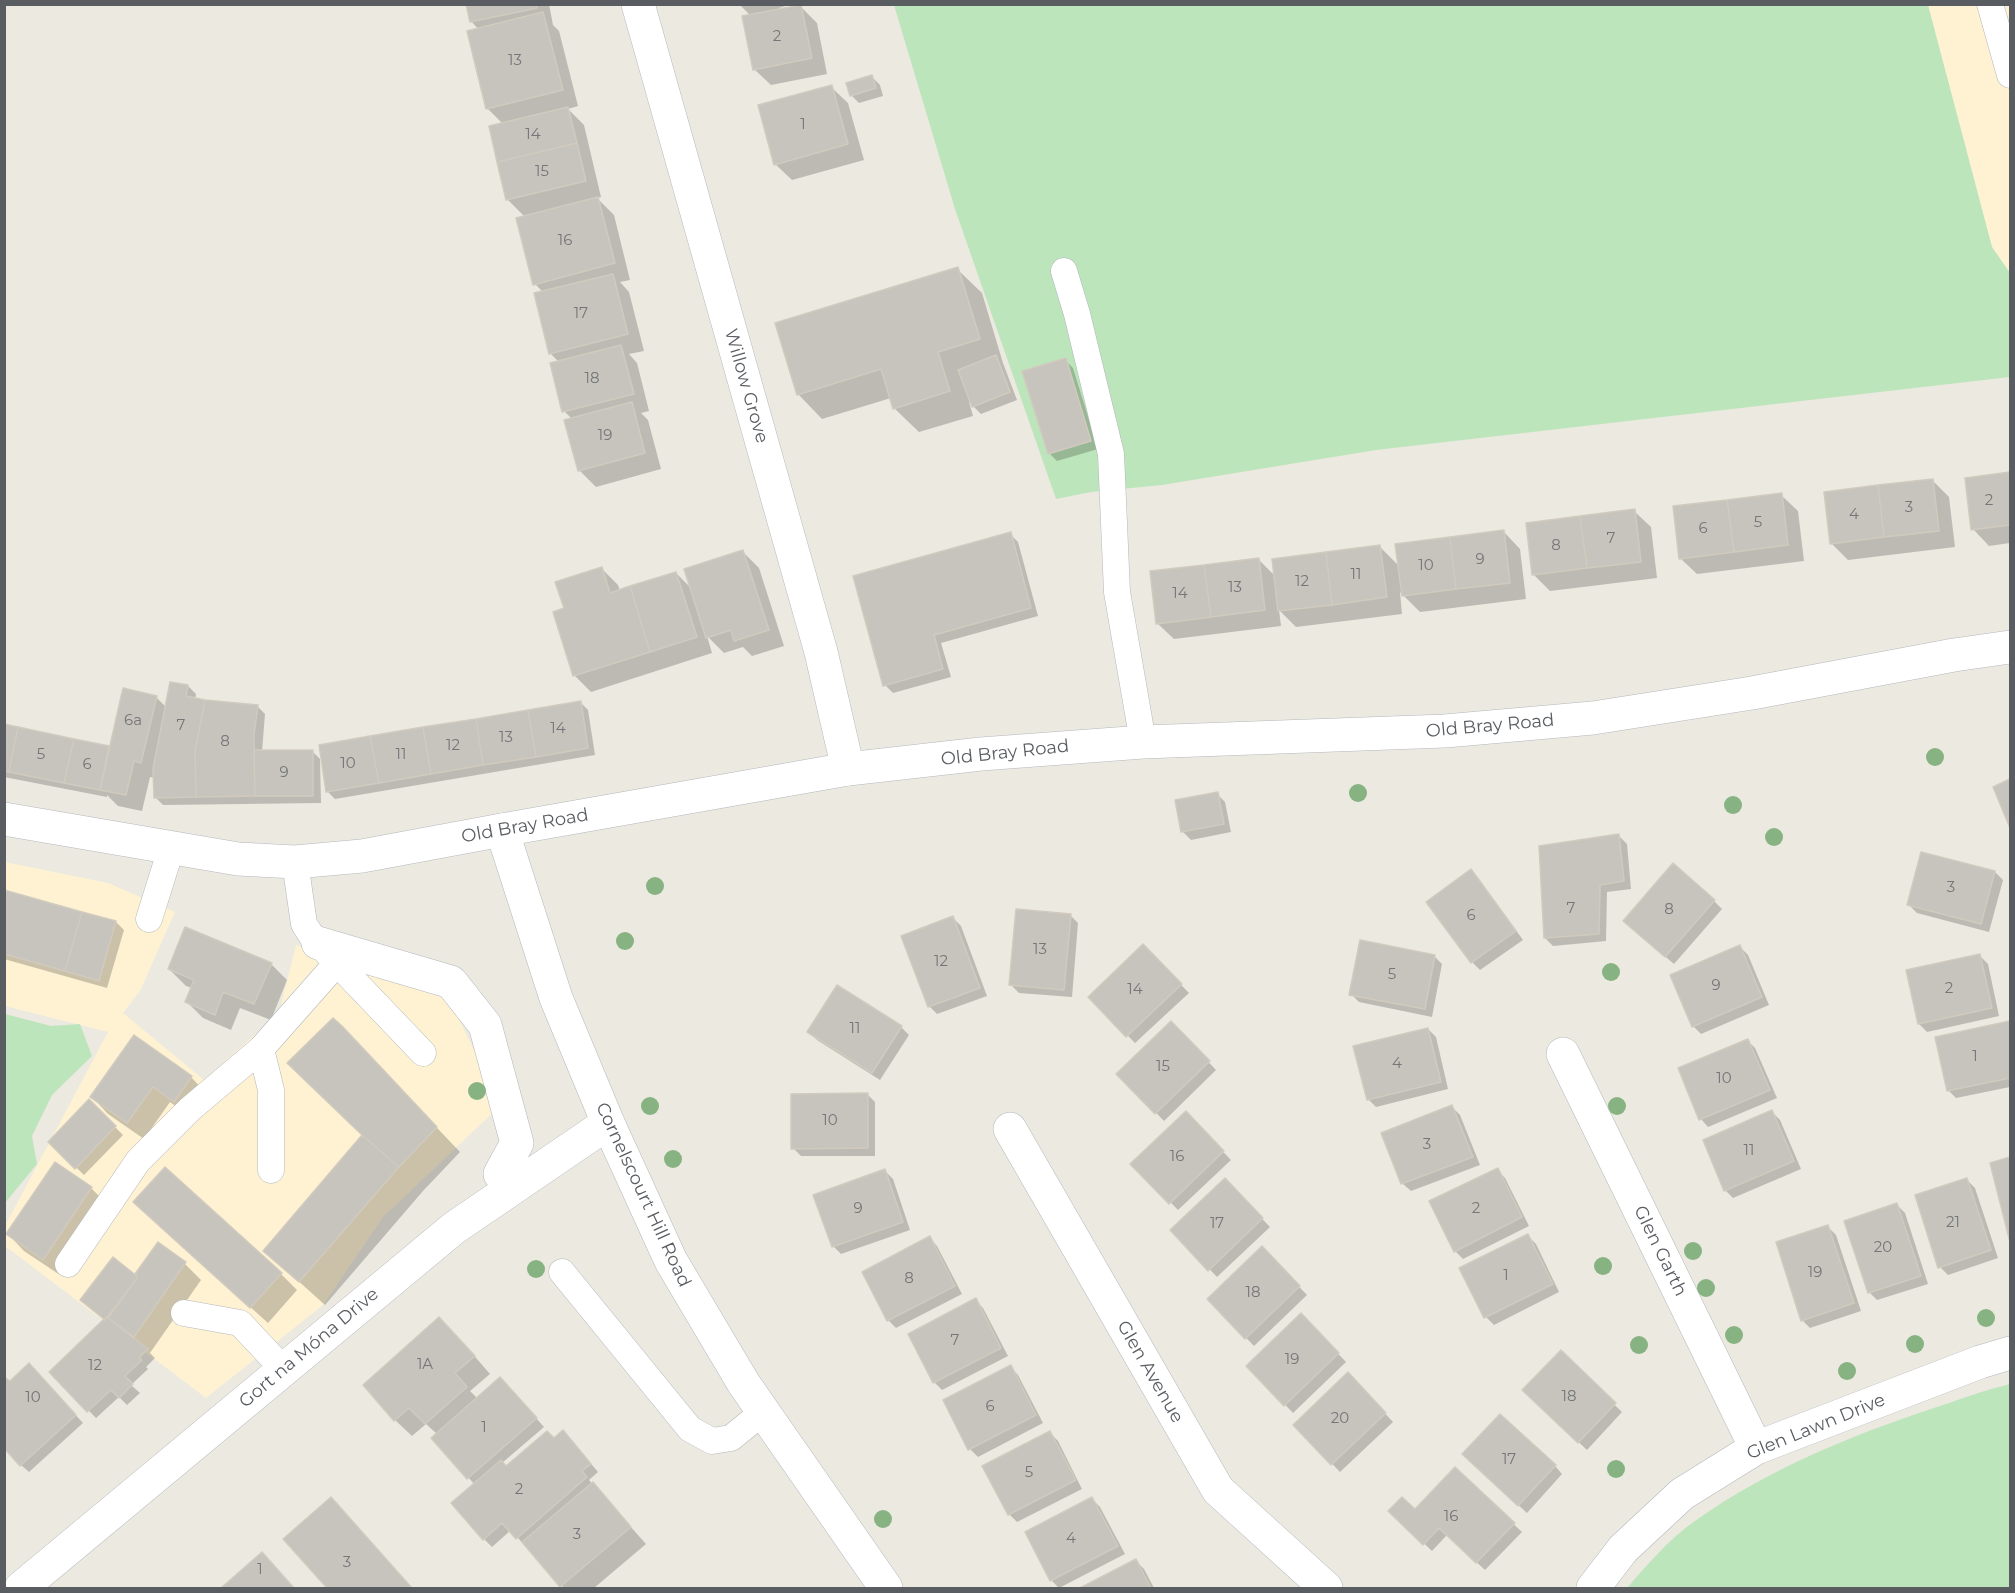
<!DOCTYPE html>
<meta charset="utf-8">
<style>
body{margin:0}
#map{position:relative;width:2015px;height:1593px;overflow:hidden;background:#ece9e0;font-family:Montserrat,sans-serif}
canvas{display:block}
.frame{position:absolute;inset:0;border:6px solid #595d62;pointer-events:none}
</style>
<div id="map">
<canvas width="2015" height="1593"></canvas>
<div class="frame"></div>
</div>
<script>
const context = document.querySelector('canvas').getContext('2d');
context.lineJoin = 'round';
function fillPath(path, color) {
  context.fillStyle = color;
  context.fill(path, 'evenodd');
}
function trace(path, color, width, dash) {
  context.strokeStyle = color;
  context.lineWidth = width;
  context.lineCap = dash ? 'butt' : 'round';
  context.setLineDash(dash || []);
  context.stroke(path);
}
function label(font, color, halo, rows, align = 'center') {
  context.font = font + ' Montserrat,sans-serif';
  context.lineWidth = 4.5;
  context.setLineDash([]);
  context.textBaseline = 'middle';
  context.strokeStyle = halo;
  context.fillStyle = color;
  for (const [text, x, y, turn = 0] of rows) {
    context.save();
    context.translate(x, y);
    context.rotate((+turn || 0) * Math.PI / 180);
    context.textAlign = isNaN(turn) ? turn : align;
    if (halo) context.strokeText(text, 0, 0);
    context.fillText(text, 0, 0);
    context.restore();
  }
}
fillPath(new Path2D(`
 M 1928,5 L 2010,5 L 2010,273 L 1992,247 Z
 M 5,862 L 108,883 L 175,912 L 140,991 L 123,1013 L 204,1080 L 279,1013 L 296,945 L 446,993 L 501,1105 L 383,1217 L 323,1305 L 206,1398 L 5,1246 L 5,1226 L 108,1032 L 5,1006 Z`), '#fef2d3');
fillPath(new Path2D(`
 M 894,5 L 1928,5 L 1992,247 L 2010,273 L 2010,377 L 1376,450 L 1162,485 L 1091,492 L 1056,499 L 955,209 Z
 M 5,1014 L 51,1026 L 80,1024 L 92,1056 L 52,1095 L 32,1136 L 37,1164 L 5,1203 Z
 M 2010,1384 L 2010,1588 L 1627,1588 C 1647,1565 1669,1539 1695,1521 C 1768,1469 1852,1435 1937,1407 C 1961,1399 1985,1390 2010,1384 Z`), '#bde5bb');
fillPath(new Path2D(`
 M 468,4 L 549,4 L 553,25 L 559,31 L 578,106 L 568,109 L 584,125 L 601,197 L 597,198 L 614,215 L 630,280 L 620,282 L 629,292 L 644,351 L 629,354 L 637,363 L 649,411 L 641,413 L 648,420 L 661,469 L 596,487 L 579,470 L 572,419 L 564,411 L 560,363 L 551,354 L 536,294 L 543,292 L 535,284 L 525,217 L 508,200 L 490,127 L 503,124 L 487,108 L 479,30 L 471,21 Z
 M 739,4 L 792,4 L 779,8 L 780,10 L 800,6 L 817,23 L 827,74 L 771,85 L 754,69 L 751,16 Z
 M 872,77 L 880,85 L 883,96 L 859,103 L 851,95 Z
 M 831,87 L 848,103 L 864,160 L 792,180 L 775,164 Z
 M 957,269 L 982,293 L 1003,363 L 1017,400 L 981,414 L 969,402 L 973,416 L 919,432 L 894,408 L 891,398 L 822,419 L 798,394 Z
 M 1065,360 L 1073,368 L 1098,449 L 1057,461 L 1049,453 Z
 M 2010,474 L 2010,543 L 1989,546 L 1973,529 L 1967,479 Z
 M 1932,480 L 1949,497 L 1955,547 L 1848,560 L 1832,544 Z
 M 1781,495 L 1798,511 L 1804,561 L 1697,574 L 1680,558 Z
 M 1634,511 L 1651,527 L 1657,578 L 1550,591 L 1533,574 Z
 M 1504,532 L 1520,549 L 1526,599 L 1420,612 L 1400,592 L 1402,614 L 1296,627 L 1279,610 L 1281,626 L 1174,639 L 1157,623 L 1258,559 L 1275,576 L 1380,547 L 1400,567 Z
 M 1010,534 L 1018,542 L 1038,616 L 941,643 L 951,677 L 893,693 L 885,685 Z
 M 743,552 L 759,568 L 784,646 L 752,656 L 743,647 L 724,653 L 707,636 L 712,653 L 591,692 L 574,675 L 602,569 L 618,585 L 620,591 L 676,573 L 693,590 Z
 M 188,686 L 196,694 L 195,700 L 257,706 L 265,714 L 262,752 L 312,751 L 320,759 L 321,803 L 163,805 L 155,797 L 155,778 L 150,777 L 142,811 L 118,806 L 107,795 L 107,797 L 4,777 L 4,727 L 108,748 L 110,750 L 156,697 L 167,708 Z
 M 580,702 L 588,710 L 595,755 L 335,799 L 327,791 Z
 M 2010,781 L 2010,824 L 1995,788 Z
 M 1217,794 L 1225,802 L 1231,832 L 1191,840 L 1183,832 Z
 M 1619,836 L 1627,844 L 1631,889 L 1607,892 L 1606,941 L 1553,946 L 1545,938 Z
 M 1471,871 L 1479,879 L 1523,940 L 1480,970 L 1472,962 Z
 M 1995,872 L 2003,880 L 1989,932 L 1917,913 L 1909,905 Z
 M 4,892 L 116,922 L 124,930 L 107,988 L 4,959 Z
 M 1714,901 L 1722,909 L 1674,964 L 1633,929 Z
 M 1070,915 L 1078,923 L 1072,997 L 1019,993 L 1011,985 Z
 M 953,918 L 961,926 L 987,996 L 937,1014 L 929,1006 Z
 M 1143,946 L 1189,993 L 1135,1043 L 1090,997 Z
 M 1740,947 L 1748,955 L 1769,1005 L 1701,1034 L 1693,1026 Z
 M 1434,956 L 1442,964 L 1432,1017 L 1359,1002 L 1351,994 Z
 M 1980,956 L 1988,964 L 1999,1016 L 1927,1032 L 1919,1024 Z
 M 271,964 L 287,980 L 271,1020 L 240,1008 L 231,1030 L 203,1018 L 187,1002 L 192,988 L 186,986 L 169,969 Z
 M 1171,1023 L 1216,1070 L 1164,1121 L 1119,1074 Z
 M 2010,1023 L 2010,1087 L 1956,1098 L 1948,1090 Z
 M 341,1027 L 460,1152 L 423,1191 L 325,1305 L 265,1251 L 364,1136 Z
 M 901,1027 L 909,1035 L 880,1080 L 817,1040 L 809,1032 Z
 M 1428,1029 L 1436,1037 L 1448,1089 L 1376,1107 L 1368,1099 Z
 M 1747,1040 L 1755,1048 L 1777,1098 L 1708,1127 L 1701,1119 Z
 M 191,1077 L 207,1094 L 191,1117 L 170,1102 L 144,1139 L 108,1114 L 92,1097 Z
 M 867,1094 L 875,1102 L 875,1156 L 801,1156 L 793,1148 Z
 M 89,1101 L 123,1135 L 84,1175 L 50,1142 Z
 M 1452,1107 L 1460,1115 L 1480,1165 L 1411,1191 L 1403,1184 L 1383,1133 Z
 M 1772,1112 L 1780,1120 L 1801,1169 L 1733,1198 L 1725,1190 Z
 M 1186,1113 L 1231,1160 L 1178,1210 L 1133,1164 Z
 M 2010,1159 L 2010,1236 L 1992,1164 Z
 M 55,1164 L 91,1188 L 108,1205 L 60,1275 L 24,1251 L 8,1234 Z
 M 1497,1170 L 1505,1178 L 1529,1226 L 1463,1259 L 1455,1251 Z
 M 885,1171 L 893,1179 L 910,1230 L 841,1254 L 833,1246 Z
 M 1225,1180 L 1270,1227 L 1217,1277 L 1172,1230 Z
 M 1967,1180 L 1975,1188 L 1998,1258 L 1948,1275 L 1940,1267 Z
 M 1897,1205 L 1905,1213 L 1928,1284 L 1877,1300 L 1869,1292 Z
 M 152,1218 L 281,1274 L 297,1290 L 268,1323 Z
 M 1828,1227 L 1836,1235 L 1861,1311 L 1810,1328 L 1802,1320 Z
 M 1528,1236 L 1536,1244 L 1559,1292 L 1494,1325 L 1486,1317 Z
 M 930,1238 L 937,1246 L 962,1294 L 896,1328 L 888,1320 Z
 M 158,1244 L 185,1264 L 201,1280 L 150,1353 L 155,1358 L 146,1367 L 148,1369 L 131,1385 L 140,1393 L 127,1405 L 119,1397 L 96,1418 L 51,1372 L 106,1321 L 82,1300 L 135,1276 Z
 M 1262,1248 L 1307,1295 L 1254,1346 L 1209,1299 Z
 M 975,1300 L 983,1308 L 1008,1356 L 942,1390 L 934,1382 Z
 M 1301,1315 L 1346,1362 L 1293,1413 L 1248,1366 Z
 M 456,1335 L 490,1374 L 470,1391 L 478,1399 L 508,1387 L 544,1427 L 502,1463 L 507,1468 L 554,1440 L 571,1440 L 598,1472 L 589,1480 L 646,1544 L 594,1588 L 564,1588 L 526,1544 L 525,1546 L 511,1530 L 492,1547 L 484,1539 L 475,1485 L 433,1438 L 437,1434 L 426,1424 L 412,1436 L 395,1420 Z
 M 1561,1353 L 1622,1412 L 1587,1450 L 1524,1390 Z
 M 1010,1367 L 1018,1375 L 1043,1423 L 978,1457 L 970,1449 Z
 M 37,1373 L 83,1423 L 29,1472 L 21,1465 L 10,1383 Z
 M 1348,1374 L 1393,1422 L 1340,1472 L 1295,1425 Z
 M 1050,1433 L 1058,1441 L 1082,1489 L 1017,1522 L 1009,1514 Z
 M 1472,1462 L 1555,1466 L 1562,1474 L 1527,1513 Z
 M 1455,1469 L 1522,1532 L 1485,1570 L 1447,1535 L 1432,1551 L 1390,1511 L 1415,1511 Z
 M 1092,1499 L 1100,1507 L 1125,1554 L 1059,1588 L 1051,1580 Z
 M 339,1507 L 411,1588 L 329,1588 L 285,1539 Z
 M 262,1554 L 293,1588 L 223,1588 Z
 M 1136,1561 L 1144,1569 L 1154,1588 L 1083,1588 Z`), '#0003');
const building = new Path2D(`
 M 466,4 L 537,4 L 537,8 L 470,22 Z
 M 801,5 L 812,58 L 753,70 L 742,16 Z
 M 543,12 L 563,90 L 486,109 L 467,31 Z
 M 872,75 L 876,88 L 850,96 L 846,83 Z
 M 832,85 L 848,144 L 774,165 L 758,105 Z
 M 568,107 L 577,143 L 497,162 L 489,126 Z
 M 577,143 L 586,181 L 506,200 L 497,162 Z
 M 598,197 L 615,263 L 533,285 L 516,218 Z
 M 958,267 L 980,339 L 938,352 L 950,391 L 893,409 L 881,369 L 797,395 L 775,323 Z
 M 613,274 L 628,334 L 549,354 L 534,293 Z
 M 621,345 L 634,394 L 562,412 L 550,363 Z
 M 996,355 L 1010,392 L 972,407 L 958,370 Z
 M 1066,358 L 1091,441 L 1048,454 L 1022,371 Z
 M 632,402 L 645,453 L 578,471 L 564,420 Z
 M 2010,472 L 2010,525 L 1971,530 L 1965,478 Z
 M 1933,479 L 1939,531 L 1884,537 L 1878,485 Z
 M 1878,485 L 1884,537 L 1830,544 L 1824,492 Z
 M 1782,493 L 1788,545 L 1734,552 L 1727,500 Z
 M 1727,500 L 1734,552 L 1679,559 L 1673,506 Z
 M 1635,509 L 1641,562 L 1587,568 L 1580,516 Z
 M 1580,516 L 1587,568 L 1532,575 L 1526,523 Z
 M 1504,530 L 1510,583 L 1456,589 L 1450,537 Z
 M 1011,532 L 1031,608 L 934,635 L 943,669 L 883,686 L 853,576 Z
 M 1450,537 L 1456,589 L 1402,596 L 1395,544 Z
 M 1380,545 L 1387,597 L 1332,605 L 1326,552 Z
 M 743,550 L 769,630 L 734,641 L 731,630 L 706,638 L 684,569 Z
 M 1326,552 L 1332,605 L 1278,611 L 1272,559 Z
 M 1259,558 L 1265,610 L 1211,617 L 1204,565 Z
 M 1204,565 L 1211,617 L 1156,624 L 1150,571 Z
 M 602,567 L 610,593 L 630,586 L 650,652 L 573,676 L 553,612 L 564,608 L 555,582 Z
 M 676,572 L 697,637 L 650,652 L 630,586 Z
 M 170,682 L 188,685 L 186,696 L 205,700 L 195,751 L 196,797 L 154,798 L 153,769 Z
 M 123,688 L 157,696 L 141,763 L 134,761 L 126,795 L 100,790 Z
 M 205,700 L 258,705 L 254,735 L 255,796 L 196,797 L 195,751 Z
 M 581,701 L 588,748 L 536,757 L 528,710 Z
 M 528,710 L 536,757 L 483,765 L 476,719 Z
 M 476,719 L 483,765 L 431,774 L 423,727 Z
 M 4,724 L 18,727 L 9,772 L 4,771 Z
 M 18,727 L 74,739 L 64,783 L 9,772 Z
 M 423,727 L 431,774 L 379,783 L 370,736 Z
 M 370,736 L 379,783 L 326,792 L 319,745 Z
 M 74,739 L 109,746 L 100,790 L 64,783 Z
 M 254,750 L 313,750 L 313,796 L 255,796 Z
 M 2010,779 L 2010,828 L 1993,787 Z
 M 1218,792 L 1224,824 L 1181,832 L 1175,800 Z
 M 1619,834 L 1624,881 L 1600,885 L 1599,934 L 1544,938 L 1539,846 Z
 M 1921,852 L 1995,871 L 1981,924 L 1907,905 Z
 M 1673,863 L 1715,900 L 1665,957 L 1623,921 Z
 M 1471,869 L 1516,931 L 1471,963 L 1426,902 Z
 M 4,890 L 82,912 L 65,971 L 4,954 Z
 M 1016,909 L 1071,914 L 1064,990 L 1009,985 Z
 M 82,912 L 116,921 L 99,981 L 65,971 Z
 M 953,916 L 980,988 L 928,1007 L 901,936 Z
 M 185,927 L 272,963 L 254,1004 L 223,992 L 215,1015 L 185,1002 L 194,980 L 168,969 Z
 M 1360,940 L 1435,955 L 1425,1009 L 1349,995 Z
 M 1143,944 L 1182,984 L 1126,1037 L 1088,997 Z
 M 1740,945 L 1762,997 L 1692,1027 L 1670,975 Z
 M 1980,954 L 1992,1008 L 1918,1024 L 1906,970 Z
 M 837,985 L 902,1026 L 872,1073 L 807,1032 Z
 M 333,1018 L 342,1026 L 437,1127 L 399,1167 L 362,1135 L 287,1063 Z
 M 1171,1021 L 1210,1061 L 1155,1114 L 1116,1074 Z
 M 2010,1021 L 2010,1078 L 1947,1091 L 1935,1037 Z
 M 1428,1028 L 1441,1082 L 1367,1100 L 1353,1046 Z
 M 134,1035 L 192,1076 L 174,1102 L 153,1087 L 127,1123 L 90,1097 Z
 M 1748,1039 L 1770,1090 L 1699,1120 L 1678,1068 Z
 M 868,1093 L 868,1148 L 791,1149 L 791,1094 Z
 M 89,1099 L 116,1126 L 75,1169 L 48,1142 Z
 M 1452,1105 L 1473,1157 L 1401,1184 L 1381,1133 Z
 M 1772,1110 L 1794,1161 L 1724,1191 L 1703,1140 Z
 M 1186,1111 L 1224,1151 L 1169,1204 L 1130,1164 Z
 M 362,1135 L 399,1167 L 299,1282 L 263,1251 Z
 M 2010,1157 L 2010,1242 L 1990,1163 Z
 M 55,1162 L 92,1187 L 43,1260 L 6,1234 Z
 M 165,1167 L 282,1273 L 250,1308 L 133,1202 Z
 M 1498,1168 L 1522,1217 L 1454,1252 L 1429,1201 Z
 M 885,1169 L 903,1222 L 832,1247 L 813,1195 Z
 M 1225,1178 L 1263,1218 L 1208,1271 L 1170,1230 Z
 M 1967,1178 L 1991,1250 L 1938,1268 L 1915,1195 Z
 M 1897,1203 L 1921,1276 L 1868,1293 L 1844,1221 Z
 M 1828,1225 L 1854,1303 L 1801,1321 L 1776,1242 Z
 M 1528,1234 L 1553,1284 L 1484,1318 L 1459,1268 Z
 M 930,1236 L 955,1286 L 887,1321 L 862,1272 Z
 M 158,1242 L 186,1262 L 134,1337 L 108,1318 L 138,1277 L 135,1274 Z
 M 1262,1246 L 1300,1286 L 1245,1339 L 1207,1299 Z
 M 113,1257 L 138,1277 L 105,1320 L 80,1300 Z
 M 976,1298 L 1001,1348 L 933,1383 L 908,1334 Z
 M 1301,1313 L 1339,1353 L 1284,1406 L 1246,1366 Z
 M 439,1317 L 475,1356 L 455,1373 L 467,1387 L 425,1424 L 409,1408 L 394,1421 L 363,1385 Z
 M 108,1318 L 148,1349 L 139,1358 L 142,1360 L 125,1376 L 133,1384 L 119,1398 L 111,1390 L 87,1412 L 49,1372 L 104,1319 Z
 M 1561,1350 L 1616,1403 L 1578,1443 L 1522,1390 Z
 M 29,1363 L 76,1415 L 20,1466 L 4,1448 L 4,1377 L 10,1381 Z
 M 1011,1365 L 1036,1415 L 968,1450 L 943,1400 Z
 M 1348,1372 L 1386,1413 L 1331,1465 L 1293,1425 Z
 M 500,1377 L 537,1418 L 467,1479 L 431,1438 Z
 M 1500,1414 L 1556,1465 L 1518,1506 L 1462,1454 Z
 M 563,1430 L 591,1464 L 582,1471 L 587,1477 L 516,1539 L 502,1523 L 483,1540 L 451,1503 L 501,1460 L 506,1466 L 547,1431 L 554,1438 Z
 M 1050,1431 L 1076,1480 L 1008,1515 L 982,1466 Z
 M 1455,1467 L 1515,1523 L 1476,1563 L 1439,1528 L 1423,1545 L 1388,1511 L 1402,1497 L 1415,1509 Z
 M 593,1482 L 631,1527 L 560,1587 L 522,1542 Z
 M 331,1497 L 411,1587 L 409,1588 L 327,1588 L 283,1539 Z
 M 1092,1497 L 1118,1546 L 1050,1581 L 1025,1532 Z
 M 262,1552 L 294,1588 L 221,1588 Z
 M 1136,1559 L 1151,1588 L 1080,1588 Z`);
fillPath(building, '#c7c3bd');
trace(building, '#d1cabe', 1.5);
const service = new Path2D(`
 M 1990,4 L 2010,75
 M 1064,271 L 1077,314 L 1111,454 L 1117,592 L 1143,742
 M 295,862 L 304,924 L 313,938 L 423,1053
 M 149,919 L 171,849
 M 261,1049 L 271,1090 L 271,1170
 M 68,1264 L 138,1161 L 190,1109 L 261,1049 L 337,963
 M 562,1272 L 690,1429 L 712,1441 L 731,1438 L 763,1412
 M 184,1313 L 240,1323 L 284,1370`);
const pedestrian = new Path2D(`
 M 318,943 L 451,982 L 485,1025 L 517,1143 L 500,1174`);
const minor = new Path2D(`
 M 638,4 L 821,652 L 848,769
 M 1563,1054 L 1756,1448
 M 1010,1129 L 1218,1490 L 1326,1588
 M 21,1588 L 454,1228 L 608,1123
 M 1593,1588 L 1623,1549 L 1682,1494 L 1756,1448 L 1980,1362 L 2010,1353`);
const tertiary = new Path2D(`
 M 502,830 L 848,769 L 981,754 L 1143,742 L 1445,731 L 1593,718 L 1752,693 L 1954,655 L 2010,647`);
const secondary = new Path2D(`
 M 4,819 L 238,859 L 295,862 L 362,856 L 502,830 L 556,998 L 608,1123 L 671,1261 L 744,1384 L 886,1588`);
trace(service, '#b3b7bb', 27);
trace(pedestrian, '#b3b7bb', 34);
trace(minor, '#b3b7bb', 34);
trace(tertiary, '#b3b7bb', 34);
trace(secondary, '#b4b8bd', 34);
trace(service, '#fff', 26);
trace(pedestrian, '#fff', 33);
trace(minor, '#fff', 33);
trace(tertiary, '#fff', 33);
trace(secondary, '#fff', 33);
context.fillStyle = '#86b381';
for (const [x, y] of [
 [1935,757],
 [1358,793],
 [1733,805],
 [1774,837],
 [655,886],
 [625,941],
 [1611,972],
 [477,1091],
 [650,1106],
 [1617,1106],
 [673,1159],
 [1693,1251],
 [1603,1266],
 [536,1269],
 [1706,1288],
 [1986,1318],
 [1734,1335],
 [1915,1344],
 [1639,1345],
 [1847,1371],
 [1616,1469],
 [883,1519]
]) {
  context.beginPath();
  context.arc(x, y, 9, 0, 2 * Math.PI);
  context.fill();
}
label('15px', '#747679', null, [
 ["2",777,37],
 ["13",515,61],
 ["1",803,125],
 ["14",533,135],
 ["15",542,172],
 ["16",565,241],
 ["17",581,314],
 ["18",592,379],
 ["19",605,436],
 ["2",1989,501],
 ["3",1909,508],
 ["4",1854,515],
 ["5",1758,523],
 ["6",1703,529],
 ["7",1611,539],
 ["8",1556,546],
 ["9",1480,560],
 ["10",1426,566],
 ["11",1356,575],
 ["12",1302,582],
 ["13",1235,588],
 ["14",1180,594],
 ["6a",133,721],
 ["7",181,726],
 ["14",558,729],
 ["13",506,738],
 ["8",225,742],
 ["12",453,746],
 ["5",41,755],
 ["11",401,755],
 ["10",348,764],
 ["6",87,765],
 ["9",284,773],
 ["3",1951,888],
 ["7",1571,909],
 ["8",1669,910],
 ["6",1471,916],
 ["13",1040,950],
 ["12",941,962],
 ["5",1392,975],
 ["9",1716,986],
 ["2",1949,989],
 ["14",1135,990],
 ["11",855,1029],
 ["1",1975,1057],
 ["4",1397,1064],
 ["15",1163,1067],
 ["10",1724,1079],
 ["10",830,1121],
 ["3",1427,1145],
 ["11",1749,1151],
 ["16",1177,1157],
 ["9",858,1209],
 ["2",1476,1209],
 ["21",1953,1223],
 ["17",1217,1224],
 ["20",1883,1248],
 ["19",1815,1273],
 ["1",1506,1276],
 ["8",909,1279],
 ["18",1253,1293],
 ["7",955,1341],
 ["19",1292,1360],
 ["1A",425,1365],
 ["12",95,1366],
 ["18",1569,1397],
 ["10",33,1398],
 ["6",990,1407],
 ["20",1340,1419],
 ["1",484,1428],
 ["17",1509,1460],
 ["5",1029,1473],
 ["2",519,1490],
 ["16",1451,1517],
 ["3",577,1535],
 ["4",1071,1539],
 ["3",347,1563],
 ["1",260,1570]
]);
label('18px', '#595d62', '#fff', [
 ["Willow Grove",746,386,74],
 ["Old Bray Road",1490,726,-5],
 ["Old Bray Road",1005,753,-6],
 ["Old Bray Road",525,826,-10],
 ["Cornelscourt Hill Road",643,1195,65],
 ["Glen Garth",1660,1251,64],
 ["Gort na Móna Drive",309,1348,-40],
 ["Glen Avenue",1150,1372,60],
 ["Glen Lawn Drive",1816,1427,-22]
]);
</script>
